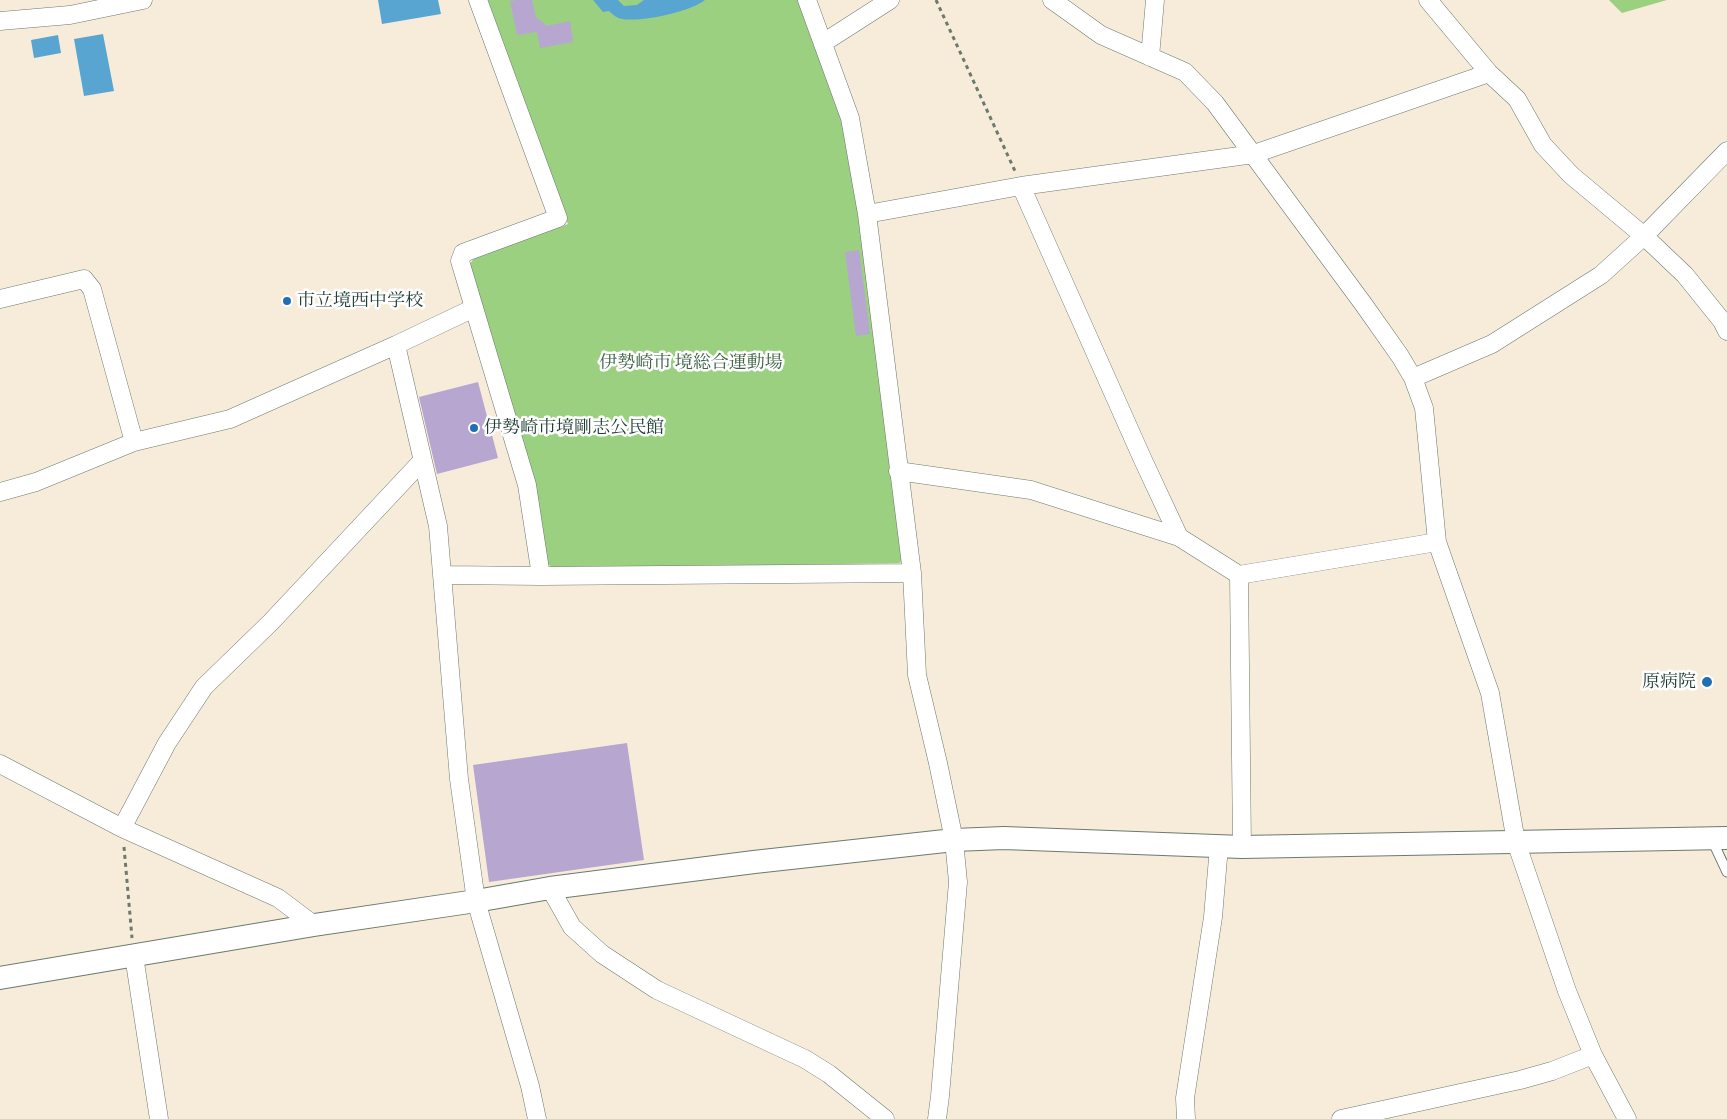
<!DOCTYPE html>
<meta charset="utf-8">
<style>
body{margin:0}
canvas{display:block;background:#f7ecda}
</style>
<canvas width="1727" height="1119"></canvas>
<script>
const context = document.querySelector('canvas').getContext('2d');
context.lineJoin = 'round';
function fillPath(path, color) {
  context.fillStyle = color;
  context.fill(path, 'evenodd');
}
function trace(path, color, width, dash) {
  context.strokeStyle = color;
  context.lineWidth = width;
  context.lineCap = dash ? 'butt' : 'round';
  context.setLineDash(dash || []);
  context.stroke(path);
}
function label(font, color, halo, rows, align = 'center') {
  context.font = font + ' "EB Garamond","Noto Serif JP",serif';
  context.lineWidth = 5;
  context.setLineDash([]);
  context.textBaseline = 'middle';
  context.strokeStyle = halo;
  context.fillStyle = color;
  for (const [text, x, y, turn = 0] of rows) {
    context.save();
    context.translate(x, y);
    context.rotate((+turn || 0) * Math.PI / 180);
    context.textAlign = isNaN(turn) ? turn : align;
    if (halo) context.strokeText(text, 0, 0);
    context.fillText(text, 0, 0);
    context.restore();
  }
}
fillPath(new Path2D(`
 M 487,0 L 800,0 L 833,89 L 849,147 L 903,557 L 900,563 L 554,569 L 546,562 L 470,264 L 475,257 L 568,224 Z
 M 1609,0 L 1667,0 L 1622,13 Z`), '#9bd081');
fillPath(new Path2D(`
 M 378,0 L 438,0 L 441,14 L 382,24 Z
 M 593,0 L 618,0 L 624,6 L 637,5 L 644,0 L 705,0 C 690,12 642,22 622,19 C 617,18 613,15 609,11 L 603,12 Z
 M 103,34 L 114,91 L 84,96 L 74,39 Z
 M 58,35 L 61,53 L 34,58 L 31,40 Z`), '#59a5d2');
fillPath(new Path2D(`
 M 518,0 L 532,0 L 536,17 L 547,26 L 570,21 L 573,42 L 540,48 L 537,32 L 517,35 L 510,1 Z
 M 859,250 L 870,334 L 856,336 L 845,252 Z
 M 478,382 L 498,458 L 437,474 L 419,397 Z
 M 627,743 L 644,860 L 489,882 L 473,765 Z`), '#b6a6d0');
const service = new Path2D(`
 M 1712,840 L 1727,872`);
const minor = new Path2D(`
 M 478,0 L 558,218 L 463,253 L 460,261 L 527,485 L 541,576
 M 807,0 L 850,118 L 867,214 L 912,573 L 917,675 L 938,763 L 954,840 L 958,882 L 940,1096 L 937,1119
 M 1052,0 L 1101,35 L 1185,72 L 1215,103 L 1364,305 L 1400,356 L 1413,378 L 1424,408 L 1437,542 L 1490,693 L 1516,842 L 1567,991 L 1593,1055 L 1627,1119
 M 1428,0 L 1489,73 L 1517,99 L 1543,145 L 1571,175 L 1644,236 L 1685,275 L 1722,321 L 1727,331
 M 0,21 L 70,15 L 143,0
 M 823,43 L 890,0
 M 1150,57 L 1155,0
 M 1021,186 L 1143,460 L 1179,537
 M 867,214 L 1021,186 L 1254,154 L 1489,73
 M 0,299 L 84,279 L 92,289 L 134,442
 M 396,345 L 438,526 L 459,779 L 476,901 L 530,1086 L 537,1119
 M 1413,378 L 1492,344 L 1601,275 L 1644,236 L 1727,151
 M 898,471 L 1031,490 L 1179,537 L 1239,575 L 1437,542
 M 0,492 L 36,482 L 134,442 L 230,419 L 396,345 L 474,308
 M 442,575 L 541,576 L 912,573
 M 1239,575 L 1242,847
 M 0,764 L 122,828 L 278,898 L 314,925
 M 122,828 L 167,743 L 204,687 L 271,622 L 422,461
 M 550,888 L 572,927 L 602,954 L 657,990 L 805,1059 L 829,1074 L 885,1119
 M 134,956 L 159,1119
 M 1186,1119 L 1185,1098 L 1213,917 L 1219,846
 M 1341,1119 L 1520,1080 L 1552,1071 L 1593,1055`);
const tertiary = new Path2D(`
 M 0,978 L 314,925 L 476,901 L 550,888 L 754,862 L 954,840 L 1004,838 L 1242,847 L 1727,838`);
trace(service, '#6b7a6e', 11);
trace(minor, '#6b7a6e', 19);
trace(tertiary, '#6b7a6e', 24);
trace(new Path2D(`
 M 936,0 L 1015,171
 M 124,847 L 132,938`), '#6b7a6e', 3, [4, 4]);
trace(service, '#fff', 9);
trace(minor, '#fff', 18);
trace(tertiary, '#fff', 22);
for (const [x, y, r, color] of [
 [287,301,5,"#1f6fb2"],
 [474,428,5,"#1f6fb2"],
 [1707,682,6,"#1f6fb2"]
]) {
  const dot = new Path2D();
  dot.arc(x, y, r, 0, 2 * Math.PI);
  context.fillStyle = color;
  context.fill(dot);
  trace(dot, '#fff', 2);
}
label('18px', '#1f3d34', '#fff', [
 ["市立境西中学校",297,301],
 ["伊勢崎市境剛志公民館",484,428],
 ["原病院",1696,682,"right"]
], 'left');
label('18px', '#3e6247', '#fff', [
 ["伊勢崎市 境総合運動場",691,363]
]);
</script>
